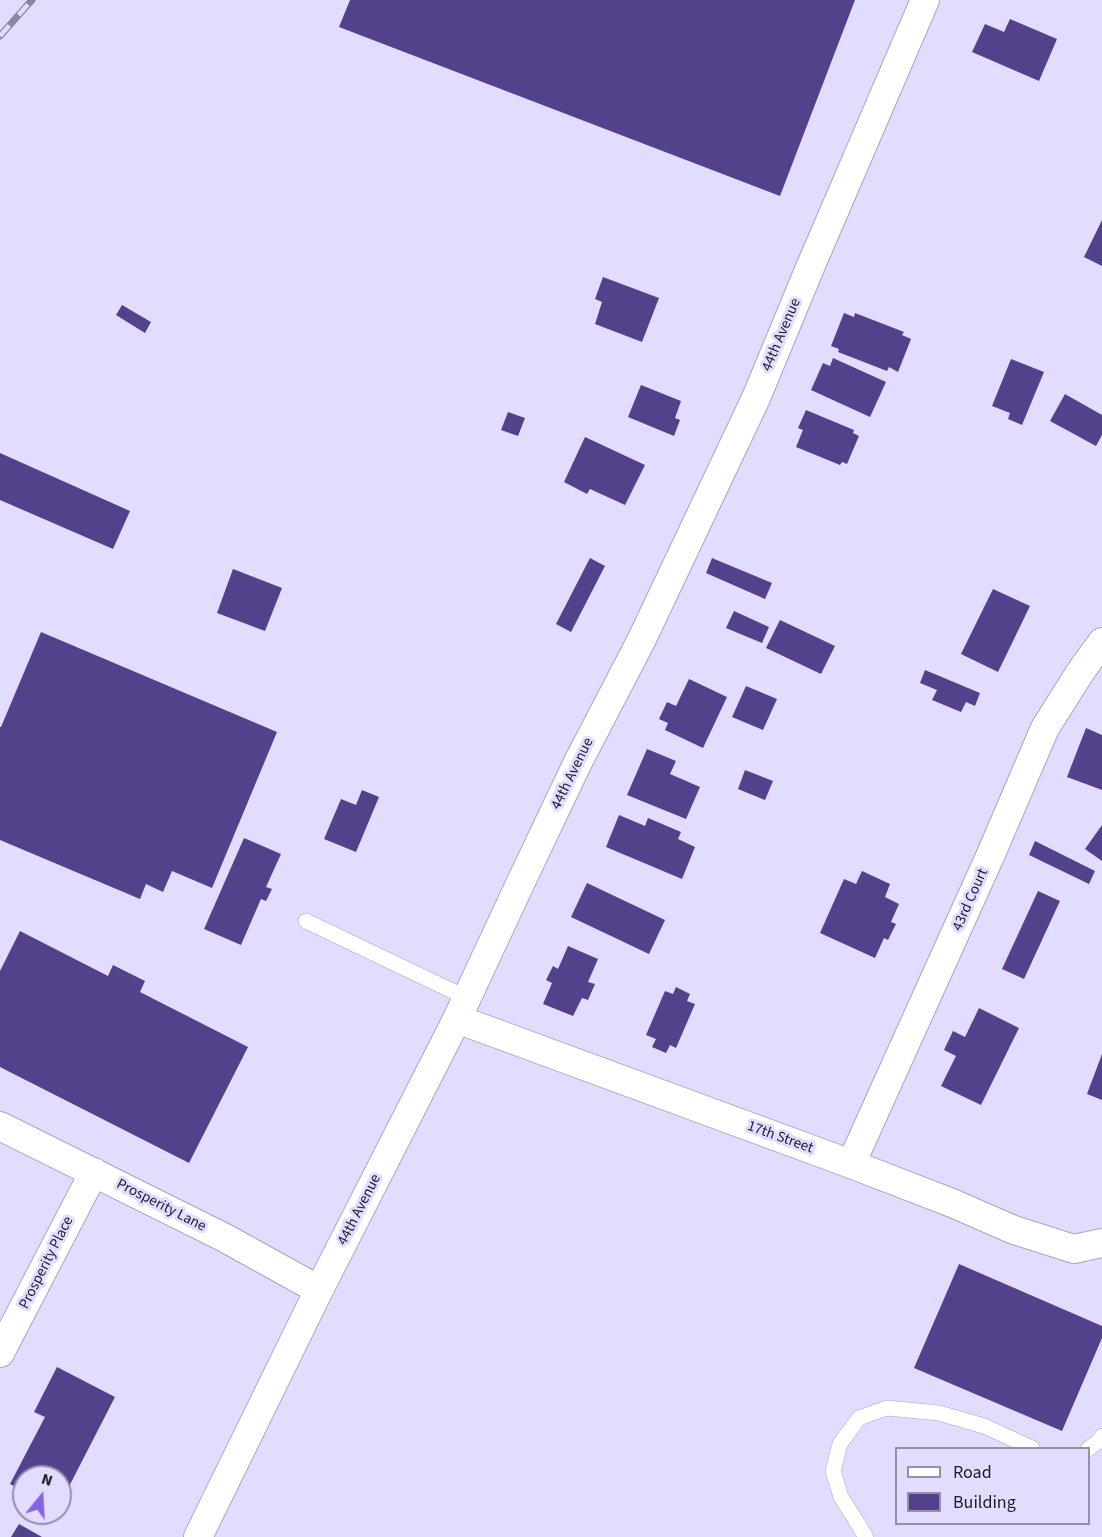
<!DOCTYPE html>
<style>
body{margin:0}
#map{position:relative;width:1102px;height:1537px;overflow:hidden;background:#e2ddff;font-family:"Source Sans 3",sans-serif}
canvas{display:block}
.legend{position:absolute;left:895px;top:1447px;width:195px;height:78px;box-sizing:border-box;background:#e2ddff;border:2px solid #9490a9;margin:0;padding:8px 10px;list-style:none;font-size:18px;color:#1e1c28}
.legend li{display:flex;align-items:center;gap:12px;height:30px}
.legend b{width:30px;border:2px solid #9490a9}
.north{position:absolute;left:12px;top:1465px;width:60px;height:60px;box-sizing:border-box;background:#e2ddff;border:2px solid #9490a9;border-radius:50%;rotate:18deg;font-size:16px;font-weight:700;line-height:24px;text-align:center;color:#1e1c28}
.north::after{content:'';display:block;margin:auto;width:21px;height:27px;background:#8465e0;clip-path:polygon(50% 0,100% 100%,50% 72%,0 100%)}
</style>
<div id="map">
<canvas width="1102" height="1537"></canvas>
<ul class="legend">
<li><b style="height:8px;background:#fff"></b>Road</li>
<li><b style="height:16px;background:#53418c"></b>Building</li>
</ul>
<div class="north">N</div>
</div>
<script>
const context = document.querySelector('canvas').getContext('2d');
context.lineJoin = 'round';
function fillPath(path, color) {
  context.fillStyle = color;
  context.fill(path, 'evenodd');
}
function trace(path, color, width, dash) {
  context.strokeStyle = color;
  context.lineWidth = width;
  context.lineCap = dash ? 'butt' : 'round';
  context.setLineDash(dash || []);
  context.stroke(path);
}
function label(font, color, halo, rows, align = 'center') {
  context.font = font + ' "Source Sans 3",sans-serif';
  context.lineWidth = 6;
  context.setLineDash([]);
  context.textBaseline = 'middle';
  context.strokeStyle = halo;
  context.fillStyle = color;
  for (const [text, x, y, turn = 0] of rows) {
    context.save();
    context.translate(x, y);
    context.rotate((+turn || 0) * Math.PI / 180);
    context.textAlign = isNaN(turn) ? turn : align;
    if (halo) context.strokeText(text, 0, 0);
    context.fillText(text, 0, 0);
    context.restore();
  }
}
fillPath(new Path2D(`
 M 350,0 L 855,0 L 780,196 L 339,27 Z
 M 1010,19 L 1057,39 L 1039,81 L 972,52 L 985,24 L 1004,32 Z
 M 1102,220 L 1102,266 L 1084,257 Z
 M 603,277 L 659,298 L 642,342 L 595,324 L 602,302 L 595,299 Z
 M 122,305 L 151,322 L 145,333 L 116,315 Z
 M 844,313 L 854,317 L 855,313 L 904,332 L 902,335 L 911,339 L 898,372 L 889,367 L 887,371 L 838,352 L 839,349 L 831,346 Z
 M 833,358 L 886,382 L 870,417 L 811,390 L 823,363 L 830,366 Z
 M 1011,359 L 1044,372 L 1022,425 L 1008,419 L 1010,413 L 992,406 Z
 M 641,385 L 681,401 L 675,418 L 680,420 L 674,436 L 628,417 Z
 M 1065,394 L 1102,415 L 1102,435 L 1096,446 L 1050,421 Z
 M 806,410 L 854,430 L 853,433 L 859,436 L 847,464 L 842,462 L 840,465 L 796,447 L 803,430 L 798,428 Z
 M 508,412 L 525,418 L 518,436 L 501,430 Z
 M 585,437 L 645,465 L 625,505 L 590,489 L 587,494 L 564,482 Z
 M 0,453 L 130,511 L 113,549 L 0,500 Z
 M 590,558 L 605,566 L 571,632 L 556,624 Z
 M 712,558 L 772,583 L 765,599 L 706,573 Z
 M 233,569 L 282,588 L 265,631 L 217,613 Z
 M 993,589 L 1030,606 L 998,672 L 961,654 Z
 M 734,611 L 769,627 L 762,643 L 726,628 Z
 M 780,620 L 835,646 L 821,674 L 766,648 Z
 M 41,632 L 277,732 L 212,888 L 172,871 L 163,892 L 146,884 L 140,899 L 0,840 L 0,727 L 1,727 Z
 M 925,670 L 980,693 L 975,706 L 966,702 L 961,712 L 932,700 L 937,690 L 920,683 Z
 M 689,679 L 727,697 L 703,748 L 665,730 L 668,723 L 659,719 L 667,702 L 676,706 Z
 M 746,686 L 777,699 L 763,730 L 732,717 Z
 M 1086,728 L 1102,735 L 1102,790 L 1067,777 Z
 M 647,749 L 676,761 L 670,774 L 700,787 L 686,819 L 627,795 Z
 M 745,770 L 773,781 L 765,800 L 738,789 Z
 M 362,790 L 379,797 L 356,852 L 324,839 L 341,799 L 356,805 Z
 M 619,815 L 645,826 L 648,818 L 681,832 L 678,839 L 695,847 L 682,879 L 606,847 Z
 M 1102,825 L 1102,861 L 1085,849 Z
 M 244,838 L 281,854 L 266,887 L 272,889 L 266,901 L 261,899 L 241,945 L 204,929 Z
 M 1035,841 L 1095,871 L 1089,884 L 1029,855 Z
 M 862,871 L 890,884 L 885,897 L 899,904 L 891,922 L 896,924 L 888,940 L 884,938 L 875,958 L 820,933 L 844,879 L 856,884 Z
 M 587,883 L 665,920 L 649,954 L 571,917 Z
 M 1038,891 L 1060,901 L 1024,979 L 1002,969 Z
 M 20,931 L 108,976 L 113,965 L 145,981 L 140,992 L 248,1047 L 189,1163 L 0,1067 L 0,971 Z
 M 568,946 L 598,959 L 588,982 L 595,984 L 588,1000 L 582,998 L 573,1016 L 543,1004 L 552,983 L 546,980 L 553,966 L 558,969 Z
 M 676,987 L 690,994 L 687,1001 L 695,1004 L 676,1048 L 670,1045 L 666,1053 L 652,1047 L 656,1039 L 646,1035 L 665,991 L 673,994 Z
 M 979,1008 L 1019,1028 L 981,1105 L 941,1086 L 956,1056 L 944,1050 L 953,1031 L 965,1037 Z
 M 1102,1054 L 1102,1100 L 1087,1094 Z
 M 959,1264 L 1102,1326 L 1102,1338 L 1062,1431 L 914,1368 Z
 M 57,1367 L 115,1397 L 60,1504 L 60,1477 L 24,1477 L 24,1491 L 10,1484 L 45,1417 L 34,1412 Z
 M 19,1524 L 42,1537 L 11,1537 Z`), '#53418c');
const lane = new Path2D(`
 M 306,921 L 467,998
 M 1088,1449 L 1100,1440 L 1102,1436
 M 866,1537 L 841,1497 L 833,1471 L 840,1444 L 859,1418 L 887,1408 L 939,1413 L 984,1426 L 1032,1448`);
const street = new Path2D(`
 M 457,1019 L 851,1164 L 952,1203 L 1014,1230 L 1074,1249 L 1102,1243
 M 0,1126 L 225,1238 L 319,1290
 M 851,1164 L 991,854 L 1045,728 L 1081,671 L 1102,642
 M 0,1353 L 94,1172
 M 198,1537 L 319,1290 L 457,1019 L 520,884 L 578,762 L 641,641 L 756,398 L 809,270 L 925,0`);
trace(lane, '#a9a4c4', 16);
trace(street, '#a9a4c4', 30);
trace(lane, '#fff', 15);
trace(street, '#fff', 28);
const rail = new Path2D(`
 M 0,36 L 32,0`);
trace(rail, '#8a869e', 7);
trace(rail, '#e2ddff', 4.5, [14]);
label('15px', '#1e1c28', '#e2ddff', [
 ["44th Avenue",782,335,-67],
 ["44th Avenue",573,774,-64],
 ["43rd Court",971,900,-66],
 ["17th Street",780,1138,20],
 ["Prosperity Lane",161,1206,27],
 ["44th Avenue",360,1210,-63],
 ["Prosperity Place",47,1263,-63]
]);
</script>
